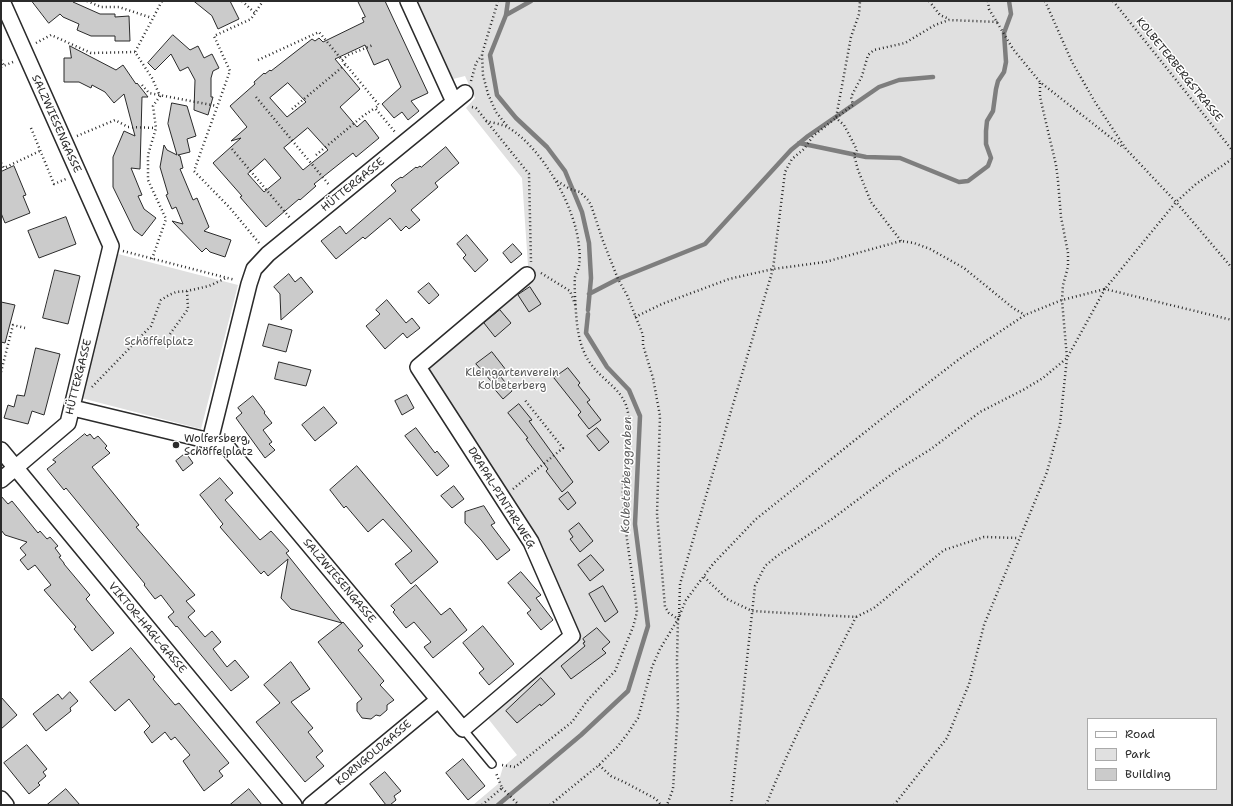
<!DOCTYPE html>
<meta charset="utf-8">
<style>
body{margin:0}
#map{position:relative;width:1233px;height:806px;overflow:hidden;background:#fff;font-family:"Shantell Sans",sans-serif}
canvas{display:block}
.frame{position:absolute;inset:0;border:2px solid #2b2b2b;pointer-events:none}
.legend{position:absolute;left:1087px;top:718px;width:130px;height:72px;box-sizing:border-box;background:#fff;border:1px solid #aaa;margin:0;padding:5px 7px;list-style:none;font-size:12px;color:#2b2b2b}
.legend li{display:flex;align-items:center;gap:8px;height:20px}
.legend b{width:20px;border:1px solid #aaa}
</style>
<div id="map">
<canvas width="1233" height="806"></canvas>
<div class="frame"></div>
<ul class="legend">
<li><b style="height:5px;background:#fff"></b>Road</li>
<li><b style="height:11px;background:#e0e0e0"></b>Park</li>
<li><b style="height:11px;background:#cbcbcb"></b>Building</li>
</ul>
</div>
<script>
const context = document.querySelector('canvas').getContext('2d');
context.lineJoin = 'round';
function fillPath(path, color) {
  context.fillStyle = color;
  context.fill(path, 'evenodd');
}
function trace(path, color, width, dash) {
  context.strokeStyle = color;
  context.lineWidth = width;
  context.lineCap = dash ? 'butt' : 'round';
  context.setLineDash(dash || []);
  context.stroke(path);
}
function label(font, color, halo, rows, align = 'center') {
  context.font = font + ' "Shantell Sans",sans-serif';
  context.lineWidth = 3;
  context.setLineDash([]);
  context.textBaseline = 'middle';
  context.strokeStyle = halo;
  context.fillStyle = color;
  for (const [text, x, y, turn = 0] of rows) {
    context.save();
    context.translate(x, y);
    context.rotate((+turn || 0) * Math.PI / 180);
    context.textAlign = isNaN(turn) ? turn : align;
    if (halo) context.strokeText(text, 0, 0);
    context.fillText(text, 0, 0);
    context.restore();
  }
}
fillPath(new Path2D(`
 M 416,1 L 1232,1 L 1232,805 L 473,805 L 498,784 L 503,767 L 517,755 L 486,716 L 578,639 L 527,520 L 428,369 L 429,364 L 534,276 L 528,266 L 522,178 L 466,108 L 475,98 L 465,76 L 453,79 ZM 1088,719 L 1216,719 L 1216,789 L 1088,789 Z
 M 118,254 L 238,285 L 201,429 L 81,398 Z`), '#e0e0e0');
trace(new Path2D(`
 M 508,1 L 506,15 L 490,55 L 497,95 L 516,118 L 547,147 L 565,171 L 582,212 L 589,243 L 591,278 L 588,310
 M 506,15 L 531,1
 M 799,143 L 866,157 L 900,158 L 959,182 L 968,181 L 988,166 L 991,158 L 986,144 L 986,131 L 987,121 L 993,111 L 996,89 L 998,81 L 1004,72 L 1006,62 L 1004,33 L 1011,14 L 1009,1
 M 589,294 L 618,279 L 705,244 L 791,150 L 808,136 L 879,87 L 899,80 L 933,77
 M 498,805 L 581,735 L 628,691 L 648,626 L 635,524 L 640,416 L 629,390 L 607,367 L 586,333 L 588,314`), '#7e7e7e', 4.5);
const building = new Path2D(`
 M 32,1 L 75,1 L 73,2 L 100,14 L 115,14 L 115,17 L 129,16 L 130,41 L 115,41 L 115,36 L 91,36 L 77,30 L 79,24 L 63,17 L 60,14 L 49,23 Z
 M 194,1 L 230,1 L 239,19 L 218,29 L 212,16 Z
 M 358,1 L 385,1 L 428,93 L 411,101 L 419,111 L 408,120 L 402,112 L 394,118 L 382,104 L 401,87 L 388,59 L 374,65 L 365,45 L 335,59 L 360,89 L 340,107 L 357,127 L 365,120 L 379,138 L 356,157 L 353,153 L 314,184 L 316,186 L 300,200 L 299,199 L 266,227 L 240,197 L 242,196 L 213,163 L 241,138 L 231,141 L 247,127 L 230,106 L 255,84 L 254,82 L 264,73 L 265,74 L 270,70 L 271,71 L 312,39 L 315,41 L 319,38 L 323,42 L 364,22 L 362,18 L 365,17 ZM 288,83 L 306,102 L 287,117 L 270,98 ZM 308,128 L 328,150 L 303,170 L 284,148 ZM 265,159 L 281,178 L 264,192 L 248,174 Z
 M 173,35 L 190,50 L 198,46 L 204,58 L 212,54 L 219,68 L 213,71 L 211,78 L 211,97 L 213,97 L 208,115 L 194,110 L 195,80 L 188,67 L 180,71 L 171,54 L 155,70 L 148,63 Z
 M 70,46 L 116,70 L 123,65 L 136,84 L 137,83 L 148,97 L 142,97 L 140,169 L 131,168 L 142,195 L 138,196 L 144,209 L 156,218 L 142,236 L 134,230 L 113,187 L 113,157 L 124,131 L 135,136 L 124,94 L 114,103 L 105,92 L 92,85 L 91,88 L 79,82 L 64,82 L 64,58 L 71,58 Z
 M 172,103 L 187,106 L 196,136 L 187,139 L 190,152 L 178,155 L 180,156 L 183,168 L 180,169 L 193,200 L 197,198 L 209,227 L 204,231 L 231,240 L 225,257 L 210,252 L 206,248 L 202,252 L 172,221 L 183,224 L 176,207 L 172,209 L 166,195 L 168,194 L 160,167 L 164,145 L 167,150 L 177,155 L 168,124 Z
 M 446,147 L 459,163 L 435,183 L 438,187 L 411,210 L 420,220 L 409,229 L 406,226 L 401,231 L 390,218 L 365,239 L 363,237 L 336,259 L 321,241 L 340,226 L 346,234 L 396,191 L 391,185 L 395,181 L 401,177 L 402,178 L 416,167 L 417,168 L 420,166 L 421,167 Z
 M 14,166 L 26,195 L 23,196 L 30,213 L 5,223 L 1,213 L 1,172 Z
 M 66,217 L 76,244 L 39,258 L 28,231 Z
 M 467,235 L 488,260 L 475,272 L 463,258 L 466,255 L 457,244 Z
 M 513,244 L 522,254 L 511,263 L 503,253 Z
 M 55,270 L 80,276 L 68,324 L 43,318 Z
 M 289,274 L 295,282 L 301,277 L 313,292 L 281,320 L 280,294 L 274,287 Z
 M 429,283 L 439,295 L 429,304 L 418,292 Z
 M 530,287 L 541,304 L 529,312 L 518,295 Z
 M 387,300 L 406,323 L 412,318 L 420,328 L 407,338 L 403,333 L 385,349 L 366,326 L 380,314 L 376,310 Z
 M 1,302 L 15,305 L 5,343 L 1,342 Z
 M 500,310 L 511,323 L 495,337 L 484,323 Z
 M 269,324 L 292,330 L 286,352 L 263,346 Z
 M 36,348 L 60,354 L 44,415 L 32,411 L 28,424 L 4,418 L 8,405 L 14,407 L 17,395 L 24,396 Z
 M 492,352 L 506,370 L 491,381 L 476,364 Z
 M 279,362 L 311,370 L 306,386 L 275,379 Z
 M 568,368 L 580,383 L 578,385 L 590,400 L 587,402 L 601,420 L 589,429 L 578,415 L 581,412 L 554,378 Z
 M 501,377 L 512,391 L 503,399 L 491,385 Z
 M 407,395 L 414,408 L 402,415 L 395,401 Z
 M 253,396 L 265,412 L 264,413 L 272,423 L 263,430 L 272,442 L 269,444 L 275,450 L 265,458 L 236,418 L 242,413 L 238,408 Z
 M 519,404 L 532,420 L 529,421 L 573,482 L 562,492 L 546,471 L 548,469 L 526,439 L 528,438 L 508,413 Z
 M 324,407 L 337,423 L 315,441 L 302,425 Z
 M 416,428 L 435,453 L 437,451 L 449,466 L 437,476 L 405,436 Z
 M 597,428 L 609,442 L 599,451 L 587,436 Z
 M 85,434 L 87,436 L 90,434 L 94,439 L 98,436 L 107,446 L 105,448 L 110,453 L 92,467 L 139,525 L 136,527 L 195,595 L 186,601 L 195,611 L 188,617 L 205,637 L 212,631 L 221,642 L 213,649 L 227,667 L 235,660 L 249,677 L 231,691 L 177,626 L 176,627 L 168,617 L 174,612 L 161,595 L 155,599 L 144,585 L 145,584 L 66,488 L 64,490 L 47,469 L 56,462 L 53,460 Z
 M 186,453 L 193,463 L 183,471 L 176,461 Z
 M 357,466 L 438,562 L 411,584 L 395,564 L 412,551 L 383,519 L 368,532 L 346,506 L 344,508 L 330,490 Z
 M 220,478 L 233,493 L 225,500 L 260,540 L 271,531 L 289,551 L 286,553 L 342,623 L 343,622 L 363,646 L 358,650 L 384,681 L 380,685 L 394,700 L 387,705 L 387,710 L 380,716 L 376,715 L 371,719 L 362,718 L 357,711 L 357,703 L 362,699 L 318,642 L 342,623 L 291,609 L 281,598 L 288,559 L 268,576 L 264,571 L 261,574 L 220,527 L 223,524 L 200,495 Z
 M 454,486 L 464,499 L 452,508 L 441,496 Z
 M 568,492 L 576,503 L 568,510 L 559,499 Z
 M 1,496 L 8,504 L 12,501 L 38,533 L 40,531 L 47,539 L 50,537 L 58,546 L 55,548 L 61,556 L 59,557 L 64,563 L 64,564 L 90,595 L 86,599 L 114,633 L 92,651 L 74,629 L 76,627 L 44,590 L 51,585 L 35,565 L 28,570 L 20,560 L 26,555 L 20,548 L 27,542 L 5,535 L 1,530 Z
 M 484,506 L 495,523 L 491,525 L 510,550 L 497,560 L 481,540 L 465,523 L 465,512 Z
 M 579,523 L 593,541 L 580,552 L 570,539 L 573,537 L 569,531 Z
 M 591,555 L 604,570 L 590,581 L 578,565 Z
 M 521,572 L 541,595 L 536,598 L 553,620 L 541,630 L 527,613 L 531,610 L 508,583 Z
 M 416,585 L 441,615 L 450,608 L 467,630 L 433,658 L 424,647 L 431,642 L 414,622 L 406,628 L 393,612 L 395,610 L 391,606 Z
 M 603,586 L 618,612 L 605,622 L 589,594 Z
 M 483,626 L 514,664 L 489,685 L 479,673 L 484,669 L 463,643 Z
 M 597,628 L 610,642 L 602,649 L 606,653 L 571,679 L 561,666 L 585,646 L 583,643 L 585,642 L 583,639 Z
 M 131,648 L 155,677 L 153,679 L 175,705 L 179,703 L 229,763 L 219,771 L 223,776 L 204,791 L 183,761 L 190,755 L 175,737 L 171,740 L 165,732 L 152,743 L 144,732 L 150,726 L 129,699 L 115,711 L 90,682 Z
 M 291,662 L 310,689 L 291,702 L 313,728 L 308,732 L 323,751 L 316,757 L 324,766 L 305,782 L 256,722 L 280,703 L 264,685 Z
 M 541,678 L 555,694 L 541,706 L 540,704 L 517,723 L 506,711 Z
 M 70,692 L 78,701 L 70,708 L 71,711 L 46,731 L 33,714 L 58,694 L 62,699 Z
 M 1,697 L 17,715 L 1,729 Z
 M 27,745 L 47,769 L 43,772 L 46,776 L 38,783 L 40,785 L 29,794 L 4,763 Z
 M 463,759 L 485,786 L 468,800 L 446,773 Z
 M 385,772 L 401,791 L 394,796 L 396,800 L 390,805 L 386,805 L 370,784 Z
 M 66,789 L 80,805 L 47,805 Z
 M 249,789 L 262,805 L 230,805 Z`);
fillPath(building, '#cbcbcb');
trace(building, '#2b2b2b', 1);
const lane = new Path2D(`
 M 463,729 L 492,764`);
const street = new Path2D(`
 M 408,1 L 454,102
 M 73,408 L 210,441 L 227,447 L 463,729 L 572,636 L 531,542 L 418,367 L 527,275
 M 210,441 L 249,284 L 254,269 L 268,254 L 465,93
 M 1,450 L 294,805
 M 1,480 L 68,423 L 111,246 L 2,1
 M 1,799 L 6,805
 M 311,805 L 438,700`);
trace(lane, '#2b2b2b', 10);
trace(street, '#2b2b2b', 18);
trace(new Path2D(`
 M 87,1 L 101,7 L 119,7 L 152,18
 M 242,1 L 255,13
 M 498,1 L 482,54 L 483,75 L 488,94 L 496,112 L 508,127
 M 929,1 L 940,15 L 949,19
 M 988,1 L 989,9 L 1013,49 L 1040,82 L 1124,148
 M 1045,1 L 1072,62 L 1095,102 L 1126,149 L 1176,202 L 1232,268
 M 1113,1 L 1232,150
 M 36,43 L 51,35 L 91,53 L 135,52
 M 1,60 L 4,66
 M 258,60 L 319,32 L 379,105 L 375,108 L 395,132
 M 342,60 L 348,55 L 373,45
 M 1,67 L 13,62
 M 471,81 L 476,63 L 482,55
 M 142,85 L 149,93 L 217,106
 M 256,97 L 330,186
 M 472,107 L 476,108 L 529,174 L 531,262
 M 292,109 L 346,64
 M 486,121 C 493,123 503,124 509,128 C 543,149 576,208 579,247 C 580,253 580,260 579,265 C 579,269 576,273 575,277 C 574,288 576,319 578,331 C 580,343 584,355 591,364 C 602,380 619,387 626,405 C 635,430 621,472 623,498 C 625,537 633,574 637,612 L 633,627 L 615,671 L 587,701 L 572,722 L 515,767 L 502,765
 M 31,128 L 54,184 L 66,179
 M 77,136 L 115,120 L 128,127 L 156,128
 M 232,149 L 290,218
 M 316,155 L 363,116 L 375,108
 M 1,163 L 4,168 L 40,151
 M 557,181 L 570,189 L 580,192 L 588,200 L 591,205 L 603,241 L 618,279 L 627,295 L 643,335 L 643,345 L 653,378 L 660,416 L 657,514 L 665,607 L 669,613 L 678,619 L 677,660 L 678,710 L 673,789 L 667,805
 M 901,241 L 871,202 L 858,170 L 854,155 L 857,150 L 844,125 L 836,118 L 853,105 L 851,97 L 862,76 L 868,55 L 874,50 L 905,43 L 935,25 L 949,20 L 998,22
 M 259,243 L 230,208 L 194,171 L 230,71 L 214,36 L 251,19 L 263,1
 M 123,251 L 235,280
 M 152,259 L 166,219 L 148,180 L 148,155 L 156,128 L 153,106 L 160,96 L 152,78 L 135,52 L 162,1
 M 541,273 L 570,291 L 576,307
 M 635,317 L 662,304 L 729,279 L 773,269 L 825,262 L 901,241 L 914,243 L 930,249 L 964,268 L 1013,308 L 1025,315
 M 170,334 L 188,309 L 187,291
 M 1,372 L 13,325 L 25,328
 M 92,387 L 151,326 L 161,300 L 169,295 L 176,292 L 187,291 L 209,286 L 226,278
 M 513,489 L 563,448 L 524,399
 M 704,577 L 727,599 L 752,611 L 856,617 L 874,608 L 944,550 L 984,537 L 1019,538
 M 679,617 L 680,584 L 773,269 L 785,172 L 792,159 L 804,149 L 813,136 L 836,118 L 851,37 L 859,14 L 860,1
 M 599,765 L 611,776 L 626,783 L 656,799 L 661,805
 M 502,788 L 519,805
 M 482,805 L 502,788 L 496,773
 M 550,805 L 599,765 L 618,746 L 628,733 L 638,718 L 652,667 L 660,649 L 678,619 L 686,600 L 713,564 L 756,519 L 889,413 L 962,357 L 1025,315 L 1062,300 L 1105,289 L 1176,202 L 1196,184 L 1232,159
 M 731,805 L 755,586 L 765,566 L 777,556 L 832,519 L 896,471 L 931,449 L 980,412 L 1023,390 L 1043,378 L 1067,358 L 1062,300 L 1063,285 L 1068,267 L 1068,253 L 1061,217 L 1058,181 L 1056,165 L 1040,97 L 1040,82
 M 766,805 C 792,740 824,679 856,617
 M 894,805 L 947,738 L 969,684 L 984,625 L 1047,472 L 1060,424 L 1067,358 L 1105,289 L 1232,320`), '#2b2b2b', 2.5, [1, 3]);
trace(lane, '#fff', 7);
trace(street, '#fff', 15);
for (const [x, y, r, color] of [
 [176,445,4,"#2b2b2b"]
]) {
  const dot = new Path2D();
  dot.arc(x, y, r, 0, 2 * Math.PI);
  context.fillStyle = color;
  context.fill(dot);
  trace(dot, '#fff', 1.5);
}
label('11px', '#2b2b2b', '#fff', [
 ["KOLBETERBERGSTRASSE",1179,70,51],
 ["SALZWIESENGASSE",56,124,66],
 ["HÜTTERGASSE",353,185,-39],
 ["HÜTTERGASSE",79,377,-76],
 ["DRAPAL-PINTAR-WEG",501,498,58],
 ["SALZWIESENGASSE",339,581,50],
 ["VIKTOR-HAGL-GASSE",147,628,50],
 ["KORNGOLDGASSE",374,753,-40]
]);
label('11px', '#585858', '#fff', [
 ["Schöffelplatz",159,342],
 ["Kleingartenverein",512,373],
 ["Kolbeterberg",512,386]
]);
label('11px', '#2b2b2b', '#fff', [
 ["Wolfersberg,",184,439],
 ["Schöffelplatz",184,452]
], 'left');
label('italic 12px', '#5c5c5c', '#fff', [
 ["Kolbeterberggraben",627,475,-89]
]);
</script>
